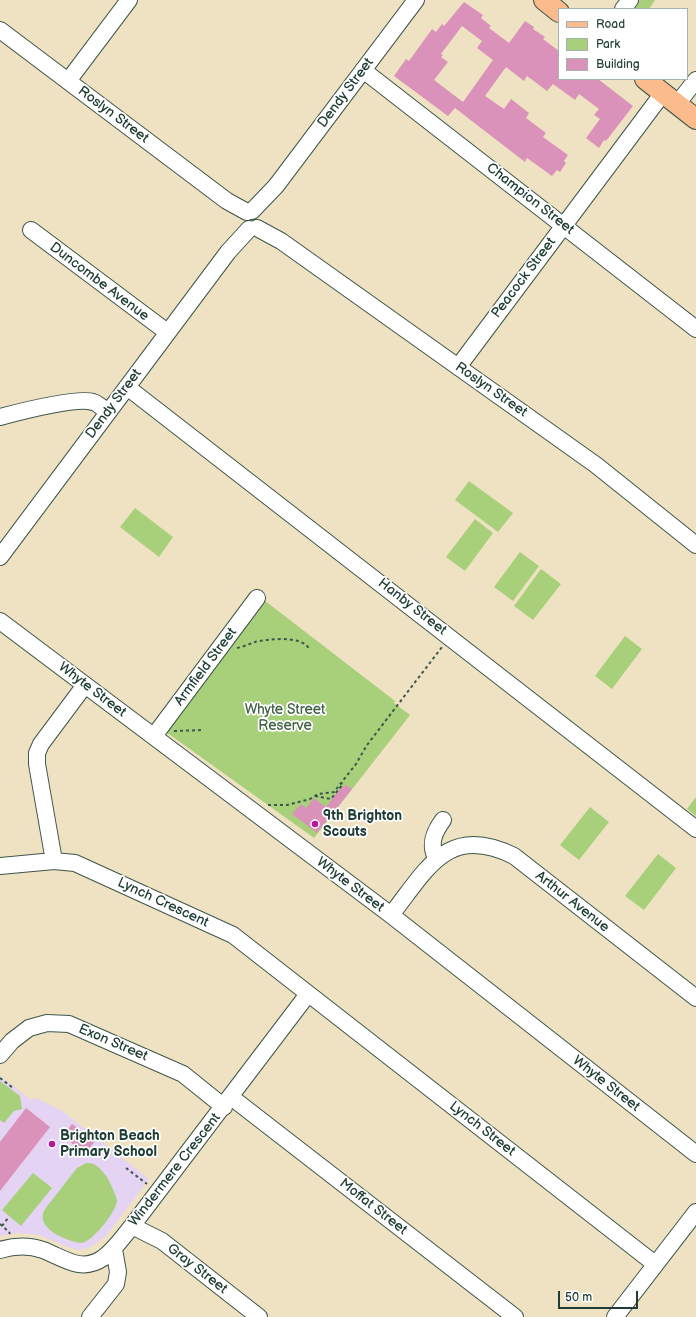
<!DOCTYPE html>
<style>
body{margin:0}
#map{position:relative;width:696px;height:1317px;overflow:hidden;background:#efe2c2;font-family:"Balsamiq Sans",sans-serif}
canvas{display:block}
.legend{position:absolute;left:558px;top:8px;width:130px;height:72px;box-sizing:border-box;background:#fff;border:1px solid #a5b1ae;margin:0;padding:5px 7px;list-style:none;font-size:12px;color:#1f3d34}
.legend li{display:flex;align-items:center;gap:8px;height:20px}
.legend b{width:20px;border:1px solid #a5b1ae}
.scale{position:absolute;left:558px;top:1291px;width:80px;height:18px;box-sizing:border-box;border:2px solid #1f3d34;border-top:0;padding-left:5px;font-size:12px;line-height:14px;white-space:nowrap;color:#1f3d34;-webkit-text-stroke:3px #fff;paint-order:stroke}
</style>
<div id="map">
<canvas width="696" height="1317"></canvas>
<ul class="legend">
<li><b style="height:5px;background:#fbbb8d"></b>Road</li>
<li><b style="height:11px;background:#a8d07b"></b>Park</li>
<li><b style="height:11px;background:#da92ba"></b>Building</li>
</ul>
<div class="scale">50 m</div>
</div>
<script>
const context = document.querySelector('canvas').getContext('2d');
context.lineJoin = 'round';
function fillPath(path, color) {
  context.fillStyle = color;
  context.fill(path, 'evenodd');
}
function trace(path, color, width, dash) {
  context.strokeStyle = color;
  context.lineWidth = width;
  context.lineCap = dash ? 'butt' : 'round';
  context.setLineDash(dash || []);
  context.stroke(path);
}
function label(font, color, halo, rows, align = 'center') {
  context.font = font + ' "Balsamiq Sans",sans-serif';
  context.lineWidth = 3.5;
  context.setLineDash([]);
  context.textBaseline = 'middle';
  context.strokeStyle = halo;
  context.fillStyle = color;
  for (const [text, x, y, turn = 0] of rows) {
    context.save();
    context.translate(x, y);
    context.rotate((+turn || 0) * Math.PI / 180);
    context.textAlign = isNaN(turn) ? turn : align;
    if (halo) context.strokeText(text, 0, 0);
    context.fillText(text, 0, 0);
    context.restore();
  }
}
fillPath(new Path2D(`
 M 0,1076 L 31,1100 L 36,1098 L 61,1110 L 149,1179 L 106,1236 L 91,1247 L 79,1250 L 70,1248 L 39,1235 L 17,1233 L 0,1236 Z`), '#e4d3f2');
fillPath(new Path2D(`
 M 636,0 L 655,0 L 649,9 L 630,9 Z
 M 469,481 L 513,513 L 498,532 L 455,500 Z
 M 135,508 L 173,537 L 159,557 L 120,527 Z
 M 475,519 L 493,533 L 465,571 L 446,557 Z
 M 520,552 L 539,566 L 513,601 L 494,587 Z
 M 541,569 L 561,584 L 533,620 L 514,606 Z
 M 264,600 L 395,701 L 394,703 L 410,715 L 314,838 L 166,732 Z
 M 625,636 L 642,649 L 612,689 L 595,676 Z
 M 696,797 L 696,816 L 687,809 Z
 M 590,807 L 609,822 L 579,860 L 560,845 Z
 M 658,854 L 676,868 L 644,910 L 625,896 Z
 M 0,1081 L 20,1096 L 22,1109 L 14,1111 L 4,1123 L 0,1120 Z
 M 86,1163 C 102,1161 113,1187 117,1200 C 117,1211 93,1241 82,1243 C 68,1242 33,1228 45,1209 L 77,1168 Z
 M 33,1173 L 52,1188 L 21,1226 L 2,1210 Z`), '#a8d07b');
fillPath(new Path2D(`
 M 464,2 L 483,15 L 481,18 L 491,26 L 489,28 L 509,43 L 525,21 L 534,27 L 533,29 L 545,37 L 543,39 L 559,51 L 559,79 L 598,79 L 633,106 L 606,141 L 604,140 L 599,148 L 586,138 L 600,119 L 594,115 L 599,109 L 579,94 L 575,100 L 553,84 L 547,91 L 527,76 L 524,81 L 506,67 L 485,96 L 504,109 L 511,99 L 529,113 L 526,118 L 546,133 L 543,137 L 568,155 L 564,161 L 566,163 L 560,172 L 557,170 L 552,176 L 527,158 L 525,162 L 455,108 L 448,116 L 394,76 L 406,59 L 409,61 L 432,29 L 436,32 L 442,24 L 444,26 ZM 462,26 L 482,41 L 477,48 L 493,60 L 463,102 L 434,80 L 448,62 L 441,57 L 443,55 L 441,54 Z
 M 346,785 L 352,789 L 317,833 L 292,814 L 301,804 L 306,808 L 314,798 L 326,807 L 339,790 Z
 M 26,1108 L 50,1127 L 0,1191 L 0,1142 Z
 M 72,1124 L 95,1141 L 85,1154 L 63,1136 Z`), '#da92ba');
const minor = new Path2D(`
 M 623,9 L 630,0
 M 0,30 L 227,201 L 247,212
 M 363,70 L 696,329
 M 68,81 L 129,0
 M 677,104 L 696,80
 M 252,211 L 276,186 L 416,0
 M 257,228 L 281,241 L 596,465 L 696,545
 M 31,230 L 167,332
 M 458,367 L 663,93
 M 127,387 L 696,829
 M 0,417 C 19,412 76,397 93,402 C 98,403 103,409 108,412
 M 0,557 L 228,252 L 249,229
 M 0,621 L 391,915 L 696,1154
 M 154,736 L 257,598
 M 436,858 C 429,844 434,832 443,820
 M 54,861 L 37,764 L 37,753 L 41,744 L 85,685
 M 0,866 L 54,861 L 75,863 L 233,935 L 655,1264
 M 391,915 C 427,869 448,823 514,856 L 696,998
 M 0,1055 L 12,1041 L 29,1028 L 47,1023 L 69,1024 L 183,1074 L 224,1107
 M 231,1097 L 515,1317
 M 132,1226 L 162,1241 L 259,1317
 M 0,1250 C 13,1246 29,1245 43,1250 C 64,1258 81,1273 103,1258 C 115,1249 123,1237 132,1226 L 308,994
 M 90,1317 L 116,1284 L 118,1272 L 114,1249
 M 615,1317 L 696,1212`);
const major = new Path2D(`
 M 544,0 L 559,12
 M 645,79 L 696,119`);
trace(minor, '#3e5649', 18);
trace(major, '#3e5649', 22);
trace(new Path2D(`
 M 237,648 C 243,647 249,644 255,642 C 267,639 303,635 309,649
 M 174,731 L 203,730
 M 315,796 L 331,799 L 343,784 L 341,783
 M 268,805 L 287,805 L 310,799 L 318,794 L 334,792 L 356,764 L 367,745 L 442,647
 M 0,1078 L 13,1088
 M 126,1168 L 147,1184
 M 0,1224 L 9,1232 L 10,1234
 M 2,1226 L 8,1218`), '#3e5649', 2, [3, 3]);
trace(minor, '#fff', 16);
trace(major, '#fbbb8d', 20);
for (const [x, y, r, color] of [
 [315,824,4,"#b5179e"],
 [52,1144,4,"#b5179e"]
]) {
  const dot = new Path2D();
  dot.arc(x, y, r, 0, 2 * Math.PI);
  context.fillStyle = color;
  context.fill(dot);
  trace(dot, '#fff', 1.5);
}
label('14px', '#1f3d34', '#fff', [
 ["Dendy Street",346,93,-53],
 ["Roslyn Street",113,115,37],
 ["Champion Street",530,199,38],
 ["Peacock Street",524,278,-53],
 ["Duncombe Avenue",99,282,37],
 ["Roslyn Street",491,390,35],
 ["Dendy Street",114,404,-53],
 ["Hanby Street",412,607,38],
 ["Armfield Street",206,667,-53],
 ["Whyte Street",92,690,37],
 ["Whyte Street",350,885,37],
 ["Arthur Avenue",572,902,38],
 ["Lynch Crescent",163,903,25],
 ["Exon Street",113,1043,23],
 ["Whyte Street",606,1084,38],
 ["Lynch Street",482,1129,38],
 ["Windermere Crescent",175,1170,-52],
 ["Moffat Street",373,1207,38],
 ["Gray Street",197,1269,38]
]);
label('14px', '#416246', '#fff', [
 ["Whyte Street",285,710],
 ["Reserve",285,726]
]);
label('bold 14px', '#1f3d34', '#fff', [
 ["9th Brighton",323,816],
 ["Scouts",323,832],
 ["Brighton Beach",60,1136],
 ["Primary School",60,1152]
], 'left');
</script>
